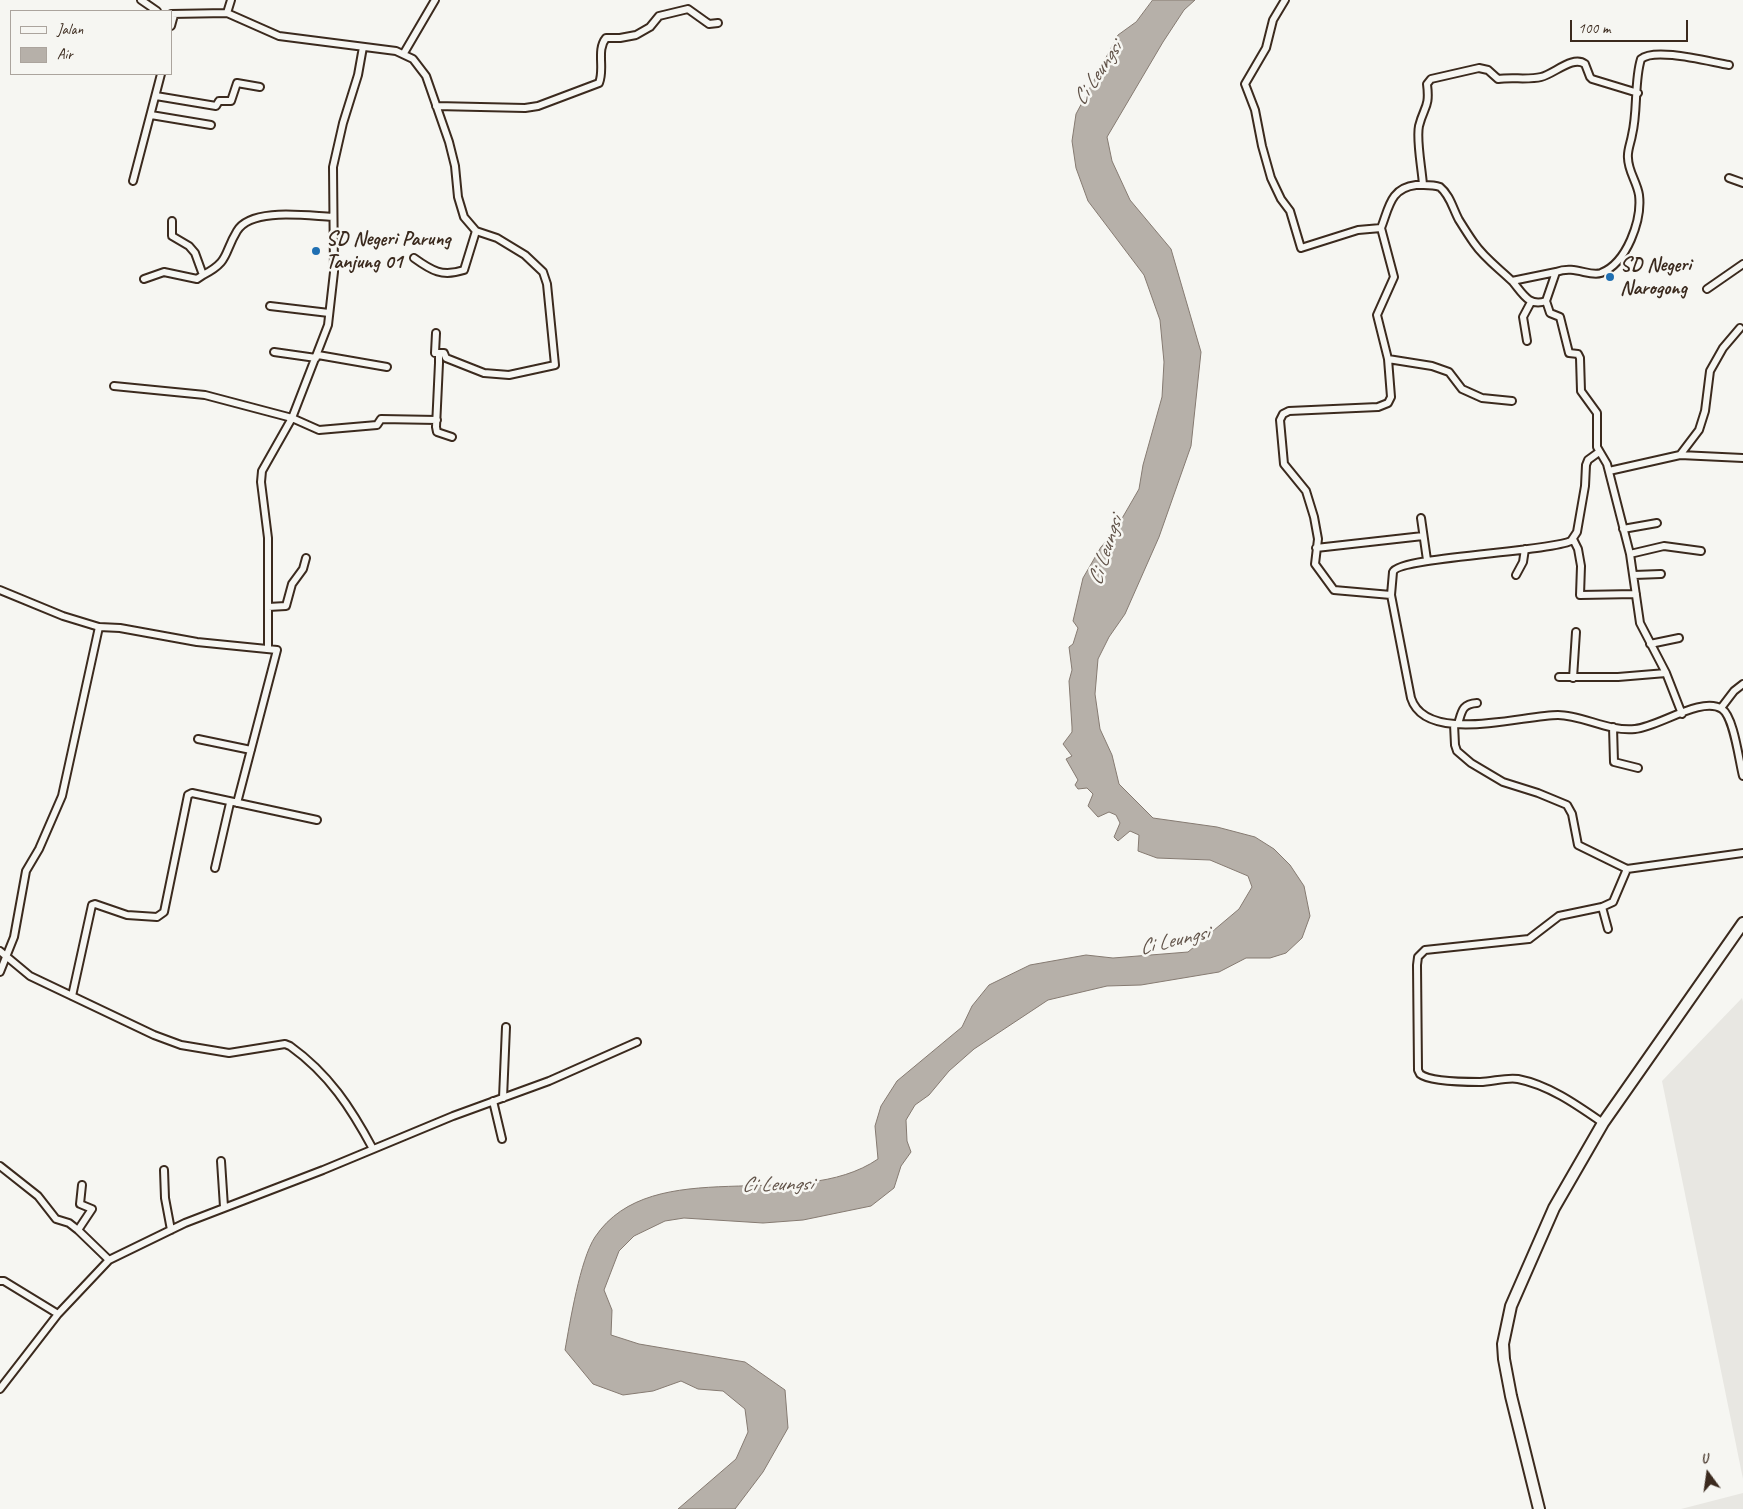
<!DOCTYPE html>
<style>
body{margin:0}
#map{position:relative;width:1743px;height:1509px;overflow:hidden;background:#f6f6f2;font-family:Caveat,sans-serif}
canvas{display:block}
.legend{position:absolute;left:10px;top:10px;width:162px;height:65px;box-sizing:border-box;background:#f6f6f2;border:1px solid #aba49d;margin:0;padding:6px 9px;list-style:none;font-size:15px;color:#3b2a1e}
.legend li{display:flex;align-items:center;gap:10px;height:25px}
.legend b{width:25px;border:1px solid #aba49d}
.north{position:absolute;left:1683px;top:1449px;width:50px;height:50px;-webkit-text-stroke:4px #f6f6f2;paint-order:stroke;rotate:346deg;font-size:14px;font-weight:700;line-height:20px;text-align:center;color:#3b2a1e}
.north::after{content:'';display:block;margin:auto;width:18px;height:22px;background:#3b2a1e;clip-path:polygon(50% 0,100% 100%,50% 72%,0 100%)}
.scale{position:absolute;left:1570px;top:20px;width:118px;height:22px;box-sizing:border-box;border:2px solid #3b2a1e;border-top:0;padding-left:6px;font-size:15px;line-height:18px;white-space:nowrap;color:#3b2a1e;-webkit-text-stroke:4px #f6f6f2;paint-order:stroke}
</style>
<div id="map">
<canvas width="1743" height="1509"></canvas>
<ul class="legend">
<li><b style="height:6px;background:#f6f6f2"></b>Jalan</li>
<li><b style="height:14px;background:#b6b0a9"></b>Air</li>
</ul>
<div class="north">U</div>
<div class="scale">100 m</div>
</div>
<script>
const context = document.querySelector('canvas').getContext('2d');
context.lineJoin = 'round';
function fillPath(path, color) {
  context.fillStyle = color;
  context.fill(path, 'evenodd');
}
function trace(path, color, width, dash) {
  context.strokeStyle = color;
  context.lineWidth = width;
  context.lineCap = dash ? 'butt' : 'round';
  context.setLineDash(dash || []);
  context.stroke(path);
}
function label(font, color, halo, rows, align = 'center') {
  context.font = font + ' Caveat,sans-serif';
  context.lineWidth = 5;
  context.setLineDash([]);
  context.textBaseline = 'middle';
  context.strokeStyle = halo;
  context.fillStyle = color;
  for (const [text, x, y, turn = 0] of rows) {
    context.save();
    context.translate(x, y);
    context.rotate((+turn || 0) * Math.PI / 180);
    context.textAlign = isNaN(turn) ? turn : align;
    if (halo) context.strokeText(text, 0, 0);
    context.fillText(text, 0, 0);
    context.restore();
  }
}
fillPath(new Path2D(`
 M 1742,998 L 1743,1002 L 1743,1479 L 1662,1081 Z
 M 1743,1493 L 1743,1509 L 1681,1509 Z`), '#e8e7e2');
const water = new Path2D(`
 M 1153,0 L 1195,0 L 1184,10 L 1163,42 L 1107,137 L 1112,161 L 1130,200 L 1171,249 L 1201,352 L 1191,446 L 1159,537 L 1125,614 L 1109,637 L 1098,659 L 1095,694 L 1100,729 L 1112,755 L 1119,784 L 1153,818 L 1217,827 L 1255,837 L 1274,849 L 1290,865 L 1304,886 L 1310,916 L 1302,938 L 1286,953 L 1270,958 L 1246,958 L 1219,972 L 1141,985 L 1107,986 L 1048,1000 L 974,1049 L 949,1071 L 929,1095 L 915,1105 L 906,1120 L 907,1141 L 911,1152 L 901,1166 L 894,1188 L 871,1206 L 803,1220 L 763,1223 L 684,1218 L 665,1221 L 634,1236 L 619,1251 L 604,1290 L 612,1310 L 611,1335 L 639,1344 L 745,1362 L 785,1390 L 788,1428 L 763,1472 L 735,1509 L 678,1509 L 736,1459 L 748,1432 L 745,1409 L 723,1391 L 698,1389 L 681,1381 L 653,1391 L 623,1395 L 593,1384 L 565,1350 C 570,1322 580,1260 595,1237 C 653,1151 798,1214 878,1159 L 875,1126 L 881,1106 L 897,1081 L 962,1027 L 972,1006 L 989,985 L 1030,965 L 1086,955 L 1113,958 L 1188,952 L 1239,909 L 1252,887 L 1248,876 L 1210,860 L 1157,858 L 1138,851 L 1139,835 L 1130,831 L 1118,841 L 1114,837 L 1120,823 L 1116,815 L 1109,812 L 1098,817 L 1088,806 L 1093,794 L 1087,788 L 1078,789 L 1075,785 L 1078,780 L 1066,759 L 1072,756 L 1063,744 L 1072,732 L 1072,727 L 1069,681 L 1072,670 L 1069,647 L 1073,644 L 1078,628 L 1073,621 L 1083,578 L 1101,547 L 1113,534 L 1139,489 L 1143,465 L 1162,397 L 1164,362 L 1160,320 L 1144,275 L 1088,201 L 1076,168 L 1072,141 L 1076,114 L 1118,35 L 1136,22 Z`);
fillPath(water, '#b6b0a9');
trace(water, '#857a71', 1);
const minor = new Path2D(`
 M 141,0 L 157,11
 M 1285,0 L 1273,20 L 1266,48 L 1245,84 L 1255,110 L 1262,146 L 1271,178 L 1281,199 L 1290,211 L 1301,248 L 1358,230 L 1381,228 L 1394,277 L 1377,315 L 1388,359 L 1391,397 L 1388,403 L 1378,407 L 1289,411 L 1283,414 L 1280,420 L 1284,464 L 1306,491 L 1314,517 L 1318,539 L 1315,564 L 1334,590 L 1391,595 L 1411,698 C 1426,745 1522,715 1558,715 C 1582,715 1609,732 1635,729 C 1659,727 1701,696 1722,709 C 1734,717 1739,761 1743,776
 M 227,13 L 231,0
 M 171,14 L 227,13 L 279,36 L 396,51 L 413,59 L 426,76 L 449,142 L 455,166 L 458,197 L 464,217 L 476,231 L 497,238 L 525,255 L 543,272 L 547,284 L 555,365 L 509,375 L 484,373 L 446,358 L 444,353 L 439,353
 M 171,26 L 174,15
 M 404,53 L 435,0
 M 156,96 L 216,106 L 219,101 L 231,101 L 237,83 L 260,87
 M 436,106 L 525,108 L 538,106 L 599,83 C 605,69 596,50 606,38 L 620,38 L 636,35 L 650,27 L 659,16 L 688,9 L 709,24 L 718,23
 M 151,115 L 211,125
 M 1729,178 L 1743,183
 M 133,181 L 161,74
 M 1423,185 C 1422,169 1416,140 1419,126 C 1424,106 1430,108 1427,84 L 1431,79 L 1479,68 L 1488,70 L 1498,79 C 1511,77 1529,80 1541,77 C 1554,74 1573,55 1585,64 L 1590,77 L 1592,79 L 1638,93
 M 1381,228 C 1389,208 1390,188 1416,185 C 1424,185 1432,184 1440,187 C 1450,195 1453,209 1459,220 C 1464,228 1469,236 1474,243 C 1485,259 1500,269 1513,282 C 1523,294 1529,307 1546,301 L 1556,272 C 1575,265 1589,277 1601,273 C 1627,263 1642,220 1639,195 C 1637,182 1628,171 1628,158 C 1627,151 1631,142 1632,135 C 1638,111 1634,81 1641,59 C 1655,47 1710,62 1729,65
 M 414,258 C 432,271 442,277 464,270 L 476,231
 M 203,275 C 230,261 223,254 237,231 C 251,207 308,216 332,217
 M 144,279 L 164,272 L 197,279 L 203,275 L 195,253 L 189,246 L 172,236 L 172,221
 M 1512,281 L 1556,272
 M 1707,289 L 1743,264
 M 1546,301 L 1550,313 L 1560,317 L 1569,353 L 1578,354 L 1580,358 L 1581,391 L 1597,413 L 1597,447 L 1607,464 L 1630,554 L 1640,623 L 1666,673 L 1682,714
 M 270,306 L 329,313
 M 436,333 L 435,353 L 439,353 L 439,363 L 436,427 L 437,432 L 452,437
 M 1527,341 L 1523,317 L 1531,302
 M 274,352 L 316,358
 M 318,355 L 387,367
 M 1388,359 L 1432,366 L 1449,372 L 1462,389 L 1482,398 L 1512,401
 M 114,386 L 205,395 L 292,418 L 319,430 L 377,425 L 381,419 L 437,420
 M 1680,455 L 1743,458
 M 1609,471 L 1680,455 L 1699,430 L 1705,411 L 1710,371 L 1723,348 L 1740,328
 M 1421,518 L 1427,560
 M 1623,529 L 1657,523
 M 1573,539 L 1578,549 L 1581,566 L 1580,595 L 1636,594
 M 1316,548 L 1423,536
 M 1630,554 L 1664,546 L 1701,551
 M 1516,575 L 1523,562 L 1525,549
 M 1634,575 L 1661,574
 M 0,590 L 63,616 L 99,627 L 62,796 L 39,849 L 26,871 L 14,937 L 0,972
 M 1391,595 L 1393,572 C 1398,557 1546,552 1571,541 L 1577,532 L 1585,486 L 1586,465 L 1588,460 L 1599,452
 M 268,607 L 286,606 L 292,584 L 303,569 L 306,558
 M 99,627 L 120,628 L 197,642 L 277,650 L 237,803
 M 1650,644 L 1679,638
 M 268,649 L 268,538 L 261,482 L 262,471 L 292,418 L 328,325 L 334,272 L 333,167 L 343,123 L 358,75 L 363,47
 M 1559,677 L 1618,677 L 1666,673
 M 1573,678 L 1576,632
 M 1721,708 L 1734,691 L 1743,684
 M 1454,724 L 1455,745 L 1457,751 L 1471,763 L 1503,782 L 1538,793 L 1567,805 L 1572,814 L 1578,845 L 1627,869 L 1743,853
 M 1458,724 C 1462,711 1462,704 1477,703
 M 1613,727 L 1614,762 L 1638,768
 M 198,739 L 251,750
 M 215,868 L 230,803
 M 1602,907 L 1608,929
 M 0,951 L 30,976 L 154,1035 L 181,1045 L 229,1053 L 285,1044 L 290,1046 C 329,1074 351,1108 373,1149
 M 72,996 L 92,905 L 95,904 L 127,915 L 157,917 L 164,912 L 188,795 L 192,793 L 317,820
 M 503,1098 L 506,1027
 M 493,1101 L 502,1139
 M 1603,1123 C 1577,1105 1549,1085 1518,1079 C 1506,1077 1492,1082 1480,1082 C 1466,1082 1430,1082 1420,1074 L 1418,1070 L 1417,965 L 1418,957 L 1425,950 L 1529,939 L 1559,916 L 1602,907 L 1613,902 L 1627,869
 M 221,1161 L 224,1207
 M 0,1166 L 38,1196 L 56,1219 L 69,1223 L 78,1230 L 109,1260
 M 164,1170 L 165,1198 L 171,1230
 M 78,1230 L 92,1209 L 80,1204 L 82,1185
 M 0,1281 L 4,1281 L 58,1314
 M 0,1389 L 58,1314 L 109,1260 L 185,1223 L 323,1170 L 453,1116 L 549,1081 L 637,1042`);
const primary = new Path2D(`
 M 1539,1509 L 1511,1396 L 1504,1359 L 1503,1344 L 1511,1306 L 1554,1208 L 1603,1123 L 1743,923`);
trace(minor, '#3b2a1e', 10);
trace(primary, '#3b2a1e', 14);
trace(minor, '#f6f6f2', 6);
trace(primary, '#f6f6f2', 10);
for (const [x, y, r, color] of [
 [316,251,5,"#1f6fb2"],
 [1610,277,5,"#1f6fb2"]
]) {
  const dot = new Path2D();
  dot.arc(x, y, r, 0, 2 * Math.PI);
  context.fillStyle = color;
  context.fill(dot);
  trace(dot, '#f6f6f2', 2);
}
label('bold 20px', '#3b2a1e', '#f6f6f2', [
 ["SD Negeri Parung",326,240],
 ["Tanjung 01",326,263],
 ["SD Negeri",1620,266],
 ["Narogong",1620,289]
], 'left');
label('italic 21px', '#605248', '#f6f6f2', [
 ["Ci Leungsi",1098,74,-56],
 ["Ci Leungsi",1106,551,-72],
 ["Ci Leungsi",1174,941,-13],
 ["Ci Leungsi",777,1185,-1]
]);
</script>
